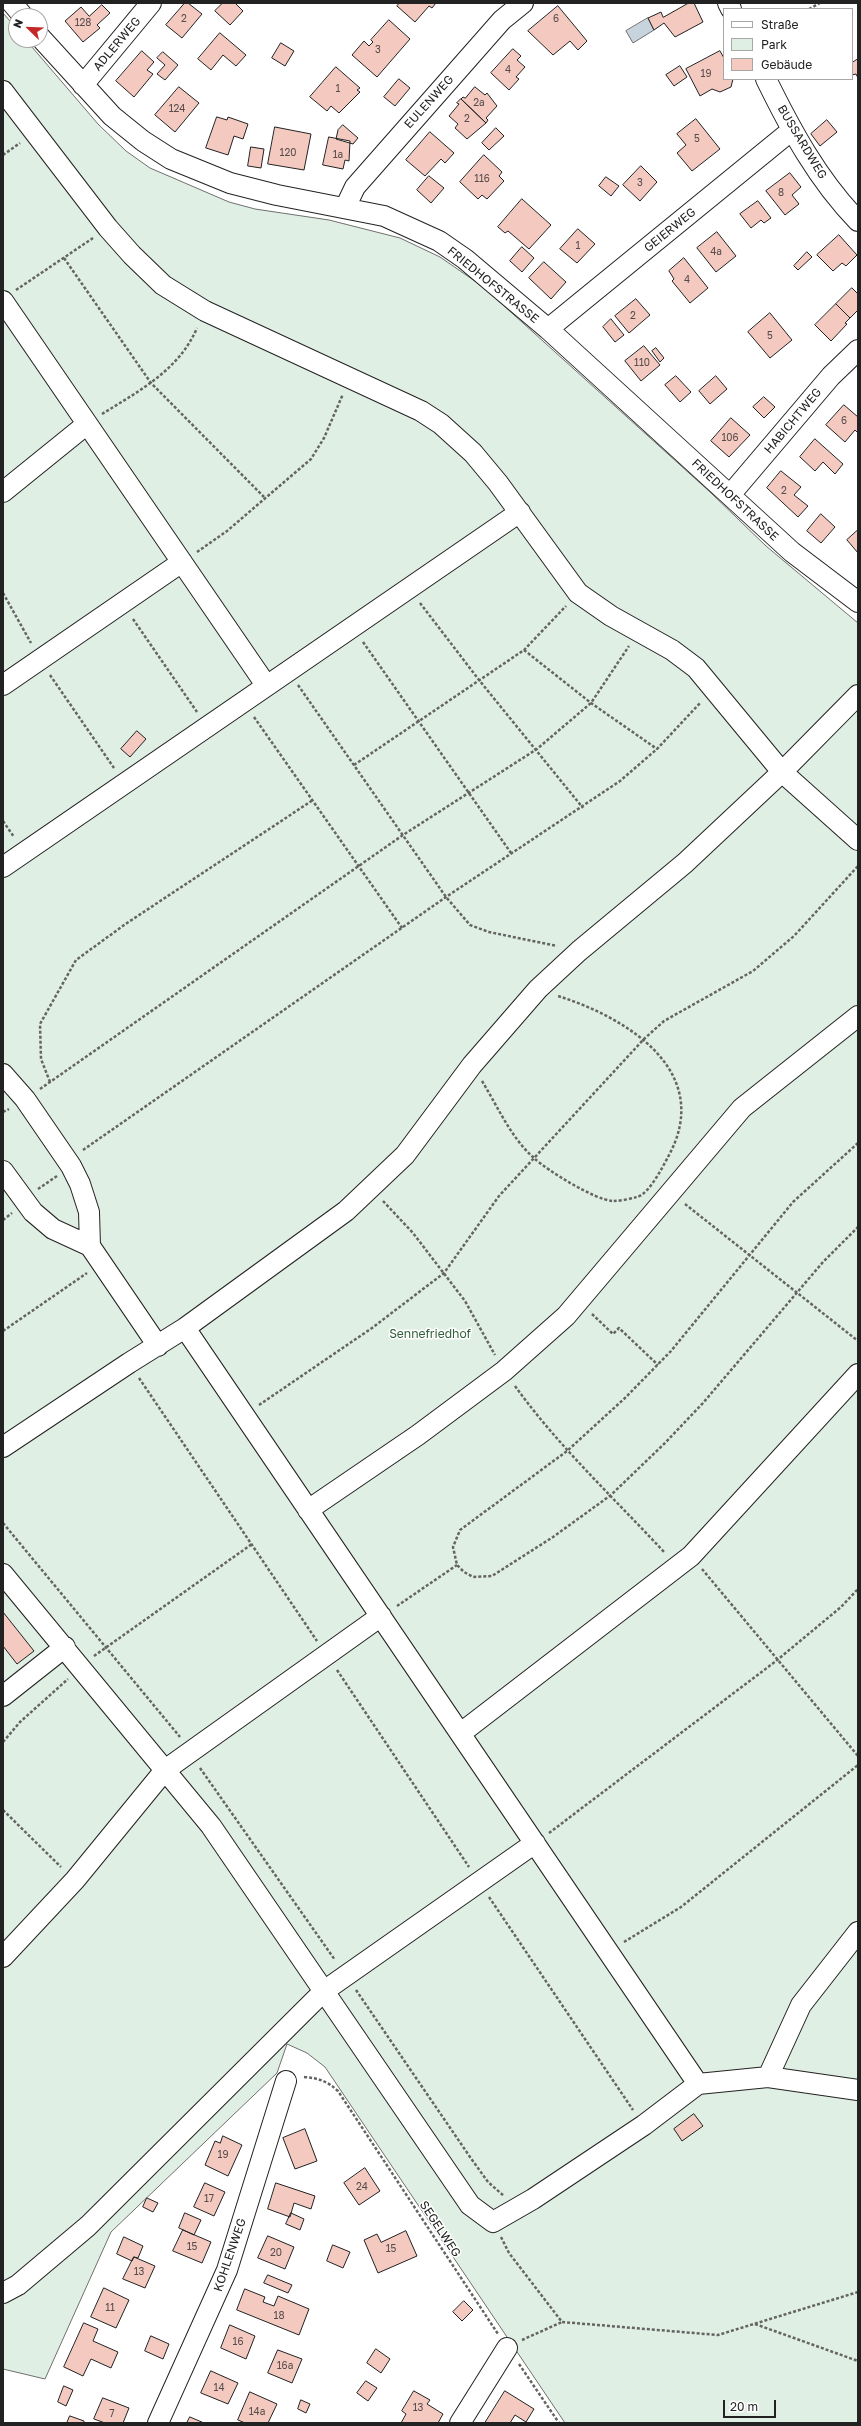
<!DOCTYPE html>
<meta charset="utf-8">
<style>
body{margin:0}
#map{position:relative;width:861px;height:2426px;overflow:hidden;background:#fff;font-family:"Golos Text",sans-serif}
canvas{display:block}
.frame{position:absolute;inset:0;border:4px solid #222;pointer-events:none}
.legend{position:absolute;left:723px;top:8px;width:130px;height:72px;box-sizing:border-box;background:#fff;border:1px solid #a7a7a7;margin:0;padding:5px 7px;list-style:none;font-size:12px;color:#222}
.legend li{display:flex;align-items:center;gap:8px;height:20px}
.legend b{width:20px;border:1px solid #a7a7a7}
.north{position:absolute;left:8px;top:8px;width:40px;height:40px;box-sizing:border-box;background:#fff;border:1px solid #a7a7a7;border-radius:50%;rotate:293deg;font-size:11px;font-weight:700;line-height:16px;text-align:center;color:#222}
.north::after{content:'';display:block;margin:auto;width:14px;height:18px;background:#c62828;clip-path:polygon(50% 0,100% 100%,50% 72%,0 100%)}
.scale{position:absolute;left:723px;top:2400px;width:53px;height:18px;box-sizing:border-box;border:2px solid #222;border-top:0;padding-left:5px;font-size:12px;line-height:14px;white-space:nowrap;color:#222;-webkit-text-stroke:3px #fff;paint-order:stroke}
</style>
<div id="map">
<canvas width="861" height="2426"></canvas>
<div class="frame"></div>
<ul class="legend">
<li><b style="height:5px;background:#fff"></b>Straße</li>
<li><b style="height:11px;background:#e0efe3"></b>Park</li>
<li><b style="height:11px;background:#f3c9c0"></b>Gebäude</li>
</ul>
<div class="north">N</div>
<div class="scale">20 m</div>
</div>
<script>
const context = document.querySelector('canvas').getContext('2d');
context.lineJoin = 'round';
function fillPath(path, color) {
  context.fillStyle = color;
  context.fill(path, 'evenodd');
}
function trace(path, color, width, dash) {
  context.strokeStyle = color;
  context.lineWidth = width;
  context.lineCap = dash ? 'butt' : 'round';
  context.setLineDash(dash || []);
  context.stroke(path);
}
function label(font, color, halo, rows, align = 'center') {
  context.font = font + ' "Golos Text",sans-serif';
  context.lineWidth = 3;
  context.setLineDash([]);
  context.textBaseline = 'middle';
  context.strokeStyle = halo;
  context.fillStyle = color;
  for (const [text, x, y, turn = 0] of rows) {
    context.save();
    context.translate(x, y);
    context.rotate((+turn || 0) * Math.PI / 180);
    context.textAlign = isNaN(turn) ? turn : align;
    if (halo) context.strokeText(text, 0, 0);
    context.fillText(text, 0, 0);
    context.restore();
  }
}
const green = new Path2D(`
 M 3,13 L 16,28 L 16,40 L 26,40 L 98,124 L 126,151 L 150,168 L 229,202 L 255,209 L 329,220 L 400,238 L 440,257 L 482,286 L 710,492 L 766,546 L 858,623 L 858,2423 L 565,2423 L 325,2067 L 307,2053 L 287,2044 L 277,2073 L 111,2232 L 45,2379 L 3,2369 Z`);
fillPath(green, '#e0efe3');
trace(green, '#6f6f6f', 1);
const water = new Path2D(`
 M 648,18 L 654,30 L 633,43 L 626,31 Z`);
fillPath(water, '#c7d3dd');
trace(water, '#6f6f6f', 1);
const building = new Path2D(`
 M 185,3 L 188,3 L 202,14 L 182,38 L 166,25 Z
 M 223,3 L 235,3 L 243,11 L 230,25 L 215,11 Z
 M 400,3 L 436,3 L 432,8 L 429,6 L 415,22 L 397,6 Z
 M 689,3 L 694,3 L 703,22 L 675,37 L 664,23 L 654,30 L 648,18 L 661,12 L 663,17 Z
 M 102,5 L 110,13 L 97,25 L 100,28 L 83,42 L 65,21 L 81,7 L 89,16 Z
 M 558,6 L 587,41 L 578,50 L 570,41 L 553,55 L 528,31 Z
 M 389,20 L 410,39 L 377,77 L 352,55 L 364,41 L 369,46 L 373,42 L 371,40 Z
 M 220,33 L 246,55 L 236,66 L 223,55 L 211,70 L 198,59 Z
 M 281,43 L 294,51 L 285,66 L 272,58 Z
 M 513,49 L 521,56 L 517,60 L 525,67 L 516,77 L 519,79 L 509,90 L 491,73 Z
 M 142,51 L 154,62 L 147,70 L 153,74 L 134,97 L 116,81 Z
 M 720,51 L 724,58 L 724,79 L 733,79 L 731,87 L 720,92 L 712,89 L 700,96 L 686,69 Z
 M 163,52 L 178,65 L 165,80 L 157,74 L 165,65 L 157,58 Z
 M 858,59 L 858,78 L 856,74 L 852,75 L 852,63 Z
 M 680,66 L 687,77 L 674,86 L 666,75 Z
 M 336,67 L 360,88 L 357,90 L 360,92 L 339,113 L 331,106 L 327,111 L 310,97 Z
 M 399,79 L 410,88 L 395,106 L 384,97 Z
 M 179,87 L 199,103 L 175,132 L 155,115 Z
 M 475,87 L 485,95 L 487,93 L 497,106 L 486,118 L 488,120 L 486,123 L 461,99 L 463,97 L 465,98 Z
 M 461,99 L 486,123 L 467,139 L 455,128 L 458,124 L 449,116 L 459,104 L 457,103 Z
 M 217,117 L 227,120 L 228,117 L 248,124 L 243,139 L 234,136 L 228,155 L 206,148 Z
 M 696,119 L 720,149 L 692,171 L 677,153 L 686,145 L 677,134 Z
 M 827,120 L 837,132 L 820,146 L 811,134 Z
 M 343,125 L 358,138 L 353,144 L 336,139 L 338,130 Z
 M 275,127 L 311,134 L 304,170 L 268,164 Z
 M 496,128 L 504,136 L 489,150 L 482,143 Z
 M 430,132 L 454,153 L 445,163 L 441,159 L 425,176 L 406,160 Z
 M 329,137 L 350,141 L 349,161 L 345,160 L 343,169 L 323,165 Z
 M 251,147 L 264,149 L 261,168 L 248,166 Z
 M 484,155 L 502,172 L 499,176 L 504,181 L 487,199 L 482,195 L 478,199 L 460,182 Z
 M 641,166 L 657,182 L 640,201 L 623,185 Z
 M 790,173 L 801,187 L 792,195 L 799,204 L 785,215 L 766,191 Z
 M 429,176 L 444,188 L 431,203 L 417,190 Z
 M 606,177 L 619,186 L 611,196 L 599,186 Z
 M 522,199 L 551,225 L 529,249 L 508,231 L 505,233 L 498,227 Z
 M 758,201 L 771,218 L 764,223 L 761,220 L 751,228 L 740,214 Z
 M 578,229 L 595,244 L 577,263 L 560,249 Z
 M 717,232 L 736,256 L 716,272 L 697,248 Z
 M 839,235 L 857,255 L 846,266 L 842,263 L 833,271 L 817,255 Z
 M 522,247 L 534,258 L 522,272 L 510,261 Z
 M 807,252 L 812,257 L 798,270 L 794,266 Z
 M 684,258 L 708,288 L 690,303 L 672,281 L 674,279 L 669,271 Z
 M 544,262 L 566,282 L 551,299 L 529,278 Z
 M 852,288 L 858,294 L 858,310 L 850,318 L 836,304 Z
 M 636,299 L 650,315 L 629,333 L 615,316 Z
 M 836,304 L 850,318 L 845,323 L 847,324 L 831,341 L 815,325 Z
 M 770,313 L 792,340 L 770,358 L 748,332 Z
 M 611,319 L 624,335 L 615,342 L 603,327 Z
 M 644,346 L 660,365 L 641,381 L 625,361 Z
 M 656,348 L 664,358 L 660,362 L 652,351 Z
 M 676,376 L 691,392 L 680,402 L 665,385 Z
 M 716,376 L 727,389 L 710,404 L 699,391 Z
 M 764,397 L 775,407 L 764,418 L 753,407 Z
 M 844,405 L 858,417 L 858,433 L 855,430 L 845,442 L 826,425 Z
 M 731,418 L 750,435 L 729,457 L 711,441 Z
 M 815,439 L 843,464 L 835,474 L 823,462 L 815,471 L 800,457 Z
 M 781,471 L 801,487 L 794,495 L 808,506 L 798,517 L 767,488 Z
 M 821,514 L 835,527 L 821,543 L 807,531 Z
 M 858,530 L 858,553 L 847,540 Z
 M 137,731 L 146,739 L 130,757 L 121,749 Z
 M 3,1612 L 34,1651 L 17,1664 L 3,1646 Z
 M 694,2114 L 703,2126 L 682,2141 L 674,2129 Z
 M 305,2129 L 317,2161 L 295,2169 L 283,2138 Z
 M 223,2136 L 242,2145 L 228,2176 L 205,2165 L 215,2141 L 220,2143 Z
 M 365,2168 L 380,2191 L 359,2205 L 344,2183 Z
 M 205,2183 L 225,2192 L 214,2216 L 194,2207 Z
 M 276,2183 L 315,2196 L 311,2209 L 294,2203 L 290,2217 L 268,2209 Z
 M 147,2198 L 158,2203 L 153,2212 L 143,2207 Z
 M 185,2213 L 201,2220 L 194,2235 L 179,2228 Z
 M 291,2213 L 304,2219 L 300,2230 L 286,2224 Z
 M 183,2230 L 211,2242 L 202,2263 L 173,2251 Z
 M 406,2231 L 417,2256 L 378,2273 L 364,2240 L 377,2234 L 381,2242 Z
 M 268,2236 L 294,2247 L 285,2269 L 258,2258 Z
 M 124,2237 L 143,2246 L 138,2258 L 134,2257 L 132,2261 L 117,2254 Z
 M 333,2245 L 350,2252 L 343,2268 L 327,2261 Z
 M 134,2257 L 155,2266 L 145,2288 L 123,2279 Z
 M 268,2275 L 292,2285 L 288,2293 L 264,2283 Z
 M 104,2288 L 129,2300 L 116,2328 L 91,2317 Z
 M 245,2289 L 265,2297 L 263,2302 L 274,2306 L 278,2296 L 309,2309 L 299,2335 L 237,2310 Z
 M 464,2301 L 473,2310 L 462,2321 L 453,2312 Z
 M 84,2323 L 98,2329 L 93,2341 L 118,2352 L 111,2368 L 91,2359 L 83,2376 L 64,2367 Z
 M 230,2325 L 255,2336 L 246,2359 L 221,2348 Z
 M 151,2336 L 169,2344 L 163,2359 L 145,2351 Z
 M 376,2349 L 390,2359 L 381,2373 L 367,2363 Z
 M 278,2350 L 302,2359 L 292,2383 L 268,2373 Z
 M 211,2371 L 238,2383 L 228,2404 L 201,2393 Z
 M 366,2381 L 377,2388 L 368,2401 L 357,2393 Z
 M 64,2386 L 73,2390 L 66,2406 L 58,2402 Z
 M 414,2391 L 430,2400 L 427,2404 L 443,2414 L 438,2423 L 401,2423 L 406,2414 L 402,2411 Z
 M 505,2391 L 534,2409 L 526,2422 L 515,2415 L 510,2423 L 485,2423 Z
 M 250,2392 L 277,2404 L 268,2423 L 245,2423 L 238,2420 Z
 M 103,2398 L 129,2408 L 123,2423 L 105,2423 L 94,2419 Z
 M 301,2400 L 310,2404 L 306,2413 L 298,2409 Z
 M 70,2416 L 84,2421 L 84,2423 L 67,2423 Z
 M 190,2417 L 204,2423 L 187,2423 Z`);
fillPath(building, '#f3c9c0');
trace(building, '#222', 1);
const minor = new Path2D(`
 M 12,3 L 23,16
 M 728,3 L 731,9
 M 40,37 L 112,116 L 143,141 L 171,159 L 230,183 L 277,195 L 384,216 L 439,241 L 465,259 L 548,329 L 792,552 L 858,602
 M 766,79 C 791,130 818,180 858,221
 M 83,85 L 151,3
 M 3,91 L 108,228 L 132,255 L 163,285 L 205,311 L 421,411 L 441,424 L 473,453 L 498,483 L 578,593 L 611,616 L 672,650 L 696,668 L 782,772 L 858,840
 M 345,208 L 355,187 L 502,20 L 523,3
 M 3,301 L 266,685
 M 548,329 L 792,130
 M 3,492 L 87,424
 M 730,495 L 831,376 L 858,350
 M 3,685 L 182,562
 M 3,867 L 520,512
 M 3,1074 L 25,1099 L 71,1166 L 80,1184 L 89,1212 L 90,1246 L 158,1346
 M 3,1171 L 33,1212 L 53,1229 L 90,1246
 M 185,1328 L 698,2084
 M 3,1447 L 129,1363 L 185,1328 L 346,1211 L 405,1155 L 472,1065 L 538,989 L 579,951 L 685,863 L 782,772 L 858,695
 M 308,1510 L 418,1435 L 504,1371 L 566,1316 L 742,1108 L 858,1016
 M 3,1574 L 211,1826 L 470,2205 L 493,2222 L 533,2199 L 644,2125 L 698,2084 L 768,2077 L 858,2090
 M 3,1696 L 65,1647
 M 461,1733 L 691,1556 L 858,1374
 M 3,1957 L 75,1880 L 165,1770 L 381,1616
 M 768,2077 L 801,2005 L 858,1932
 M 3,2293 L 18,2285 L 88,2226 L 324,1991 L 535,1843
 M 158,2423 L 227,2270 L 286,2081
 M 460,2423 L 507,2348`);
trace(minor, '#222', 22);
trace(new Path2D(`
 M 809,9 L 820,3
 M 3,155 L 20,143
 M 64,258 L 151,383 L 264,497
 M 16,290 L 93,238
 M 102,414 C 139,391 179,370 197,328
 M 197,552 L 227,531 L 311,459 L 324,438 L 343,394
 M 3,593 L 31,643
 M 420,603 L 479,680 L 583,808
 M 133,619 L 197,712
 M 363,642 L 511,853
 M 524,650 L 591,703 L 657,749
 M 50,675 L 114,768
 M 298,685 L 446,897 L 470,925 L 489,932 L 557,946
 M 254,717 L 402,928
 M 354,765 L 524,650 L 566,606
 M 3,821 L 14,837
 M 482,1081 C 498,1107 511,1138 534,1158 C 548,1171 595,1200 613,1201 C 620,1201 630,1199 637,1197 C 649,1194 662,1168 668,1157 C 715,1072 628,1018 558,996
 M 50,1082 L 41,1059 L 40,1024 L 76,960 L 127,923 L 313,800
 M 40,1089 L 403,835 L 537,749 L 591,703 L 629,646
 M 3,1112 L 9,1109
 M 858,1143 L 793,1202 L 671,1351 L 625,1398 L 567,1451 L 460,1530 L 453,1547 L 457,1565 L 464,1572 L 473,1577 L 492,1576 L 553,1537 L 611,1495 L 665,1443 L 703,1403 L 823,1262 L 858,1227
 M 83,1150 L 446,897 L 620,781 L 657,749 L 701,702
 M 38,1189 L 57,1176
 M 383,1201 L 413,1233 L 465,1301 L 495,1355
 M 685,1204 L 858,1341
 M 3,1220 L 12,1213
 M 592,1314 L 613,1334 L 619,1328 L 658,1365
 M 3,1331 L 87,1273
 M 139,1378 L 317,1641
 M 515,1386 C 559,1447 614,1498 665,1553
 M 259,1405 L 372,1328 L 444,1273 L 499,1196 L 644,1039 L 664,1021 L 753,971 L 794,936 L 858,866
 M 3,1523 L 180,1737
 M 702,1569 L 858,1756
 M 397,1606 L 457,1565
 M 94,1656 L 252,1544
 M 337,1670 L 469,1867
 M 3,1742 L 20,1722 L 68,1679
 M 200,1768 L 335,1960
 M 3,1810 L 61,1867
 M 549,1833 L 776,1661 L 841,1607 L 858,1589
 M 489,1897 L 633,2110
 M 624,1942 L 681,1907 L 858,1765
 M 356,1990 L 470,2157 L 488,2182 L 504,2196
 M 304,2077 C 318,2078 327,2081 338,2091 L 498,2334
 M 501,2237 L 509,2253 L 562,2322 L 718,2335 L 858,2292
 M 755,2324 L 858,2361
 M 522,2340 L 562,2322
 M 519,2364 L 559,2423`), '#646464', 2.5, [3, 2]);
trace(minor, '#fff', 20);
label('10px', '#564c4a', null, [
 ["2",184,19],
 ["6",556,19],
 ["128",83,23],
 ["3",378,50],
 ["4",508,70],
 ["19",706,74],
 ["1",338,89],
 ["2a",479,103],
 ["124",177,109],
 ["2",467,119],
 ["5",697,139],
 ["120",288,153],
 ["1a",338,155],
 ["116",482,179],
 ["3",640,183],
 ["8",781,193],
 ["1",578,246],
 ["4a",716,252],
 ["4",687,280],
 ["2",633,316],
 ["5",770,336],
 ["110",642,363],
 ["6",844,421],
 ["106",730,438],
 ["2",784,491],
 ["19",223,2155],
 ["24",362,2187],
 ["17",209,2199],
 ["15",192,2247],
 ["15",391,2249],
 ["20",276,2253],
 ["13",139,2272],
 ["11",110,2308],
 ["18",279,2316],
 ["16",238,2342],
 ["16a",285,2366],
 ["14",219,2388],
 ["13",418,2408],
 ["14a",257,2412],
 ["7",112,2414]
]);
label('12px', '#222', '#fff', [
 ["ADLERWEG",117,44,-50],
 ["EULENWEG",429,102,-48],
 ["BUSSARDWEG",802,142,59],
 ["GEIERWEG",670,230,-39],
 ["FRIEDHOFSTRASSE",493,285,39],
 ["HABICHTWEG",793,421,-50],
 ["FRIEDHOFSTRASSE",735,500,43],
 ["SEGELWEG",440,2229,57],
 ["KOHLENWEG",230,2255,-71]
]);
label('12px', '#2f5e38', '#fff', [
 ["Sennefriedhof",430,1334]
]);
</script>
